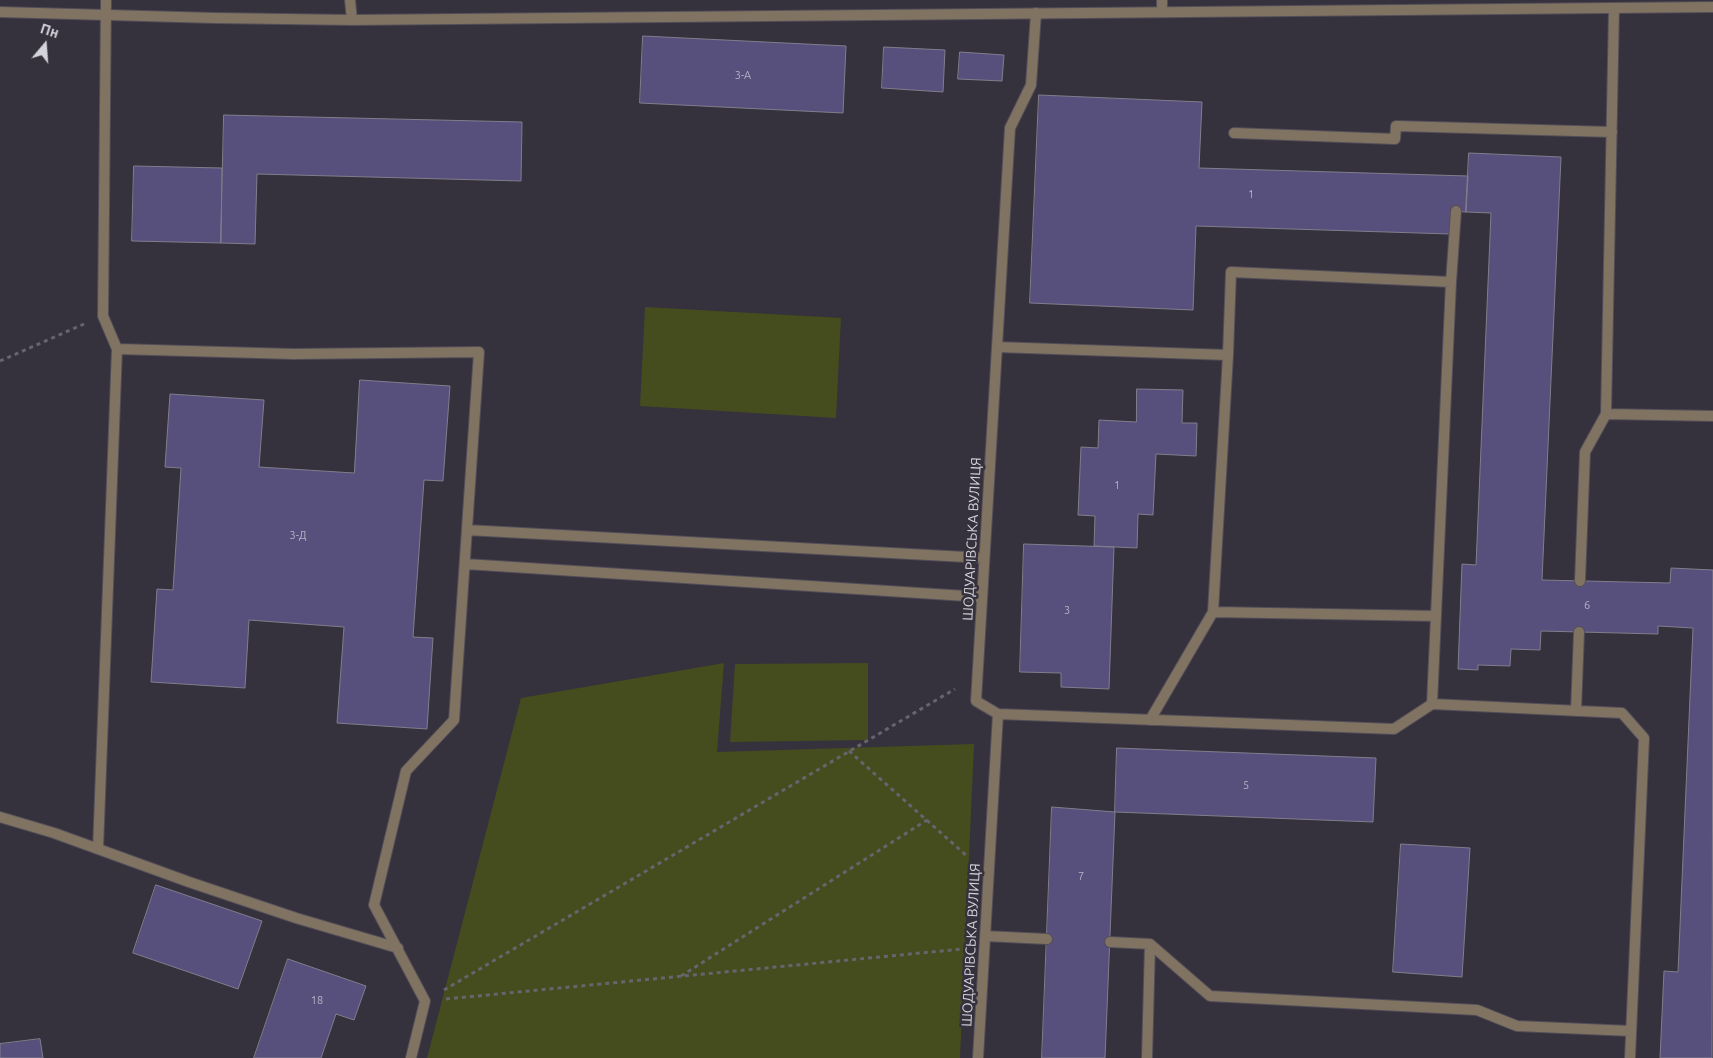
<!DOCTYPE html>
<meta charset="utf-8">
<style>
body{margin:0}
#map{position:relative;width:1713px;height:1058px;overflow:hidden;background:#35313d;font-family:Ubuntu,sans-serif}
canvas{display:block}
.north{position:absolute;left:20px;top:20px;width:50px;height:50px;-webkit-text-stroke:4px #35313d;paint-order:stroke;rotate:18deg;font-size:14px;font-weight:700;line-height:20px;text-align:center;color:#d5d3db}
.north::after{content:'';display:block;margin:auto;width:18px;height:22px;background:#d5d3db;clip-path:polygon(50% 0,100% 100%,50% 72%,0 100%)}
</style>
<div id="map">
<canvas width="1713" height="1058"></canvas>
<div class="north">Пн</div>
</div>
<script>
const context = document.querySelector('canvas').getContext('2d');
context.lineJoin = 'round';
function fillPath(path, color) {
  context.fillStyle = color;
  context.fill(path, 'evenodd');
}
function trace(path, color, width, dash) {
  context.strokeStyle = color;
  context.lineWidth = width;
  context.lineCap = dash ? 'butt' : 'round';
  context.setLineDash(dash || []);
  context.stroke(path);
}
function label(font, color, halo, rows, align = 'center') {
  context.font = font + ' Ubuntu,sans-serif';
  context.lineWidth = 5;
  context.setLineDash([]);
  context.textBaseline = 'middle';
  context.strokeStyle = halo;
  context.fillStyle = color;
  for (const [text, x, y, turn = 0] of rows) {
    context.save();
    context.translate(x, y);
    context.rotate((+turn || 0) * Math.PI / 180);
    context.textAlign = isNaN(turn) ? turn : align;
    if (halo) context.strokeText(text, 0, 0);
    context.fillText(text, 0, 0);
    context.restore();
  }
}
fillPath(new Path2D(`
 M 645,307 L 841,318 L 836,418 L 640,406 Z
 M 724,663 L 717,752 L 974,744 L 960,1058 L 427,1058 L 521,698 Z
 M 868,663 L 868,740 L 730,742 L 735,664 Z`), '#454d1e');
const building = new Path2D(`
 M 643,36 L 846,46 L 843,113 L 640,103 Z
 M 884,47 L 945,50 L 943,92 L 882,88 Z
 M 960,52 L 1004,55 L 1002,81 L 958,79 Z
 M 1039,95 L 1202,102 L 1199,168 L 1468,176 L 1466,212 L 1451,211 L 1450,234 L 1196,226 L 1193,310 L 1030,303 Z
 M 224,115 L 522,122 L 521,181 L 257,174 L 255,244 L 221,243 Z
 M 1469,153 L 1561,157 L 1542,580 L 1670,583 L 1671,568 L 1713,570 L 1712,1058 L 1660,1058 L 1664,971 L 1678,972 L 1693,628 L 1658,626 L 1658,634 L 1541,631 L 1540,650 L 1511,649 L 1510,666 L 1478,665 L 1478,670 L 1458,669 L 1462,564 L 1476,565 L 1491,213 L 1466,212 Z
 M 134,166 L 222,168 L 221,243 L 132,241 Z
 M 360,380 L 450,386 L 443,481 L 424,480 L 413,637 L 433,638 L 427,729 L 337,723 L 344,627 L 249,620 L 245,688 L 151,682 L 157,589 L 173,590 L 181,468 L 165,467 L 170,394 L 264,400 L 259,467 L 354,473 Z
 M 1137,389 L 1183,390 L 1182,423 L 1197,423 L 1196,456 L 1156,454 L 1153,515 L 1138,514 L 1137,548 L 1094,546 L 1095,516 L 1078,515 L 1081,447 L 1098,448 L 1099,420 L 1136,422 Z
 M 1024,544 L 1114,547 L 1109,689 L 1061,687 L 1061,673 L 1020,672 Z
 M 1117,748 L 1376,758 L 1373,822 L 1115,812 Z
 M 1052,807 L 1115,812 L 1105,1058 L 1042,1058 Z
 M 1401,844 L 1470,848 L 1462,977 L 1393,972 Z
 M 156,885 L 262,921 L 238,989 L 133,953 Z
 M 288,959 L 366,986 L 354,1020 L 336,1014 L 321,1058 L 254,1058 Z
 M 40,1039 L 43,1058 L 0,1058 L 0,1044 Z`);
fillPath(building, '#58507c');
trace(building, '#807e8d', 1);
const service = new Path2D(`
 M 106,0 L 103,316 L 117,349 L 293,354 L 479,352 L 454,720 L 406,771 L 374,905 L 425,1001 L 411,1058
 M 350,0 L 352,20
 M 1614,8 L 1606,414 L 1713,416
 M 1162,12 L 1162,0
 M 1234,133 L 1395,139 L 1396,126 L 1612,132
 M 1451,282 L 1456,211
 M 997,347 L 1228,355 L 1231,272 L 1451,282 L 1432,704 L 1622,713 L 1644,738 L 1630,1058
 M 467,530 L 984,558
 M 465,564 L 982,597
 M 1580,581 L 1585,452 L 1606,414
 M 1213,612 L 1436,616
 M 1576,711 L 1579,632
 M 998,714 L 1394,729 L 1432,704
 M 1150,720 L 1213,612 L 1228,355
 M 0,817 L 54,833 L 189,882 L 296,918 L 398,948
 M 98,849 L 117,349
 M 985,936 L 1047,939
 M 1110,942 L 1150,944 L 1210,996 L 1477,1010 L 1517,1026 L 1631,1031
 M 978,1058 L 998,714 L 976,701 L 1010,128 L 1031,85 L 1036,13
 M 1147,1058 L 1150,944`);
const minor = new Path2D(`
 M 0,12 L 215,18 L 352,20 L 1713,7`);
trace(service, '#524e59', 12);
trace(minor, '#524e59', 12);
trace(new Path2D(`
 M 0,361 L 84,324
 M 849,751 L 968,857
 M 681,976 L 927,820
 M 444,990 L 955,689
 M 446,999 L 962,949`), '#67646e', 3, [4, 4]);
trace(service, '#817361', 10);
trace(minor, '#817361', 10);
label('11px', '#b6b2c3', null, [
 ["3-А",743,75],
 ["1",1251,194],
 ["1",1117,485],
 ["3-Д",298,535],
 ["6",1587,605],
 ["3",1067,610],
 ["5",1246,785],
 ["7",1081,876],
 ["18",317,1000]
]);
label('14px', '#d5d3db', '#35313d', [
 ["ШОДУАРІВСЬКА ВУЛИЦЯ",972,539,-87],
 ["ШОДУАРІВСЬКА ВУЛИЦЯ",971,945,-87]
]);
</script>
